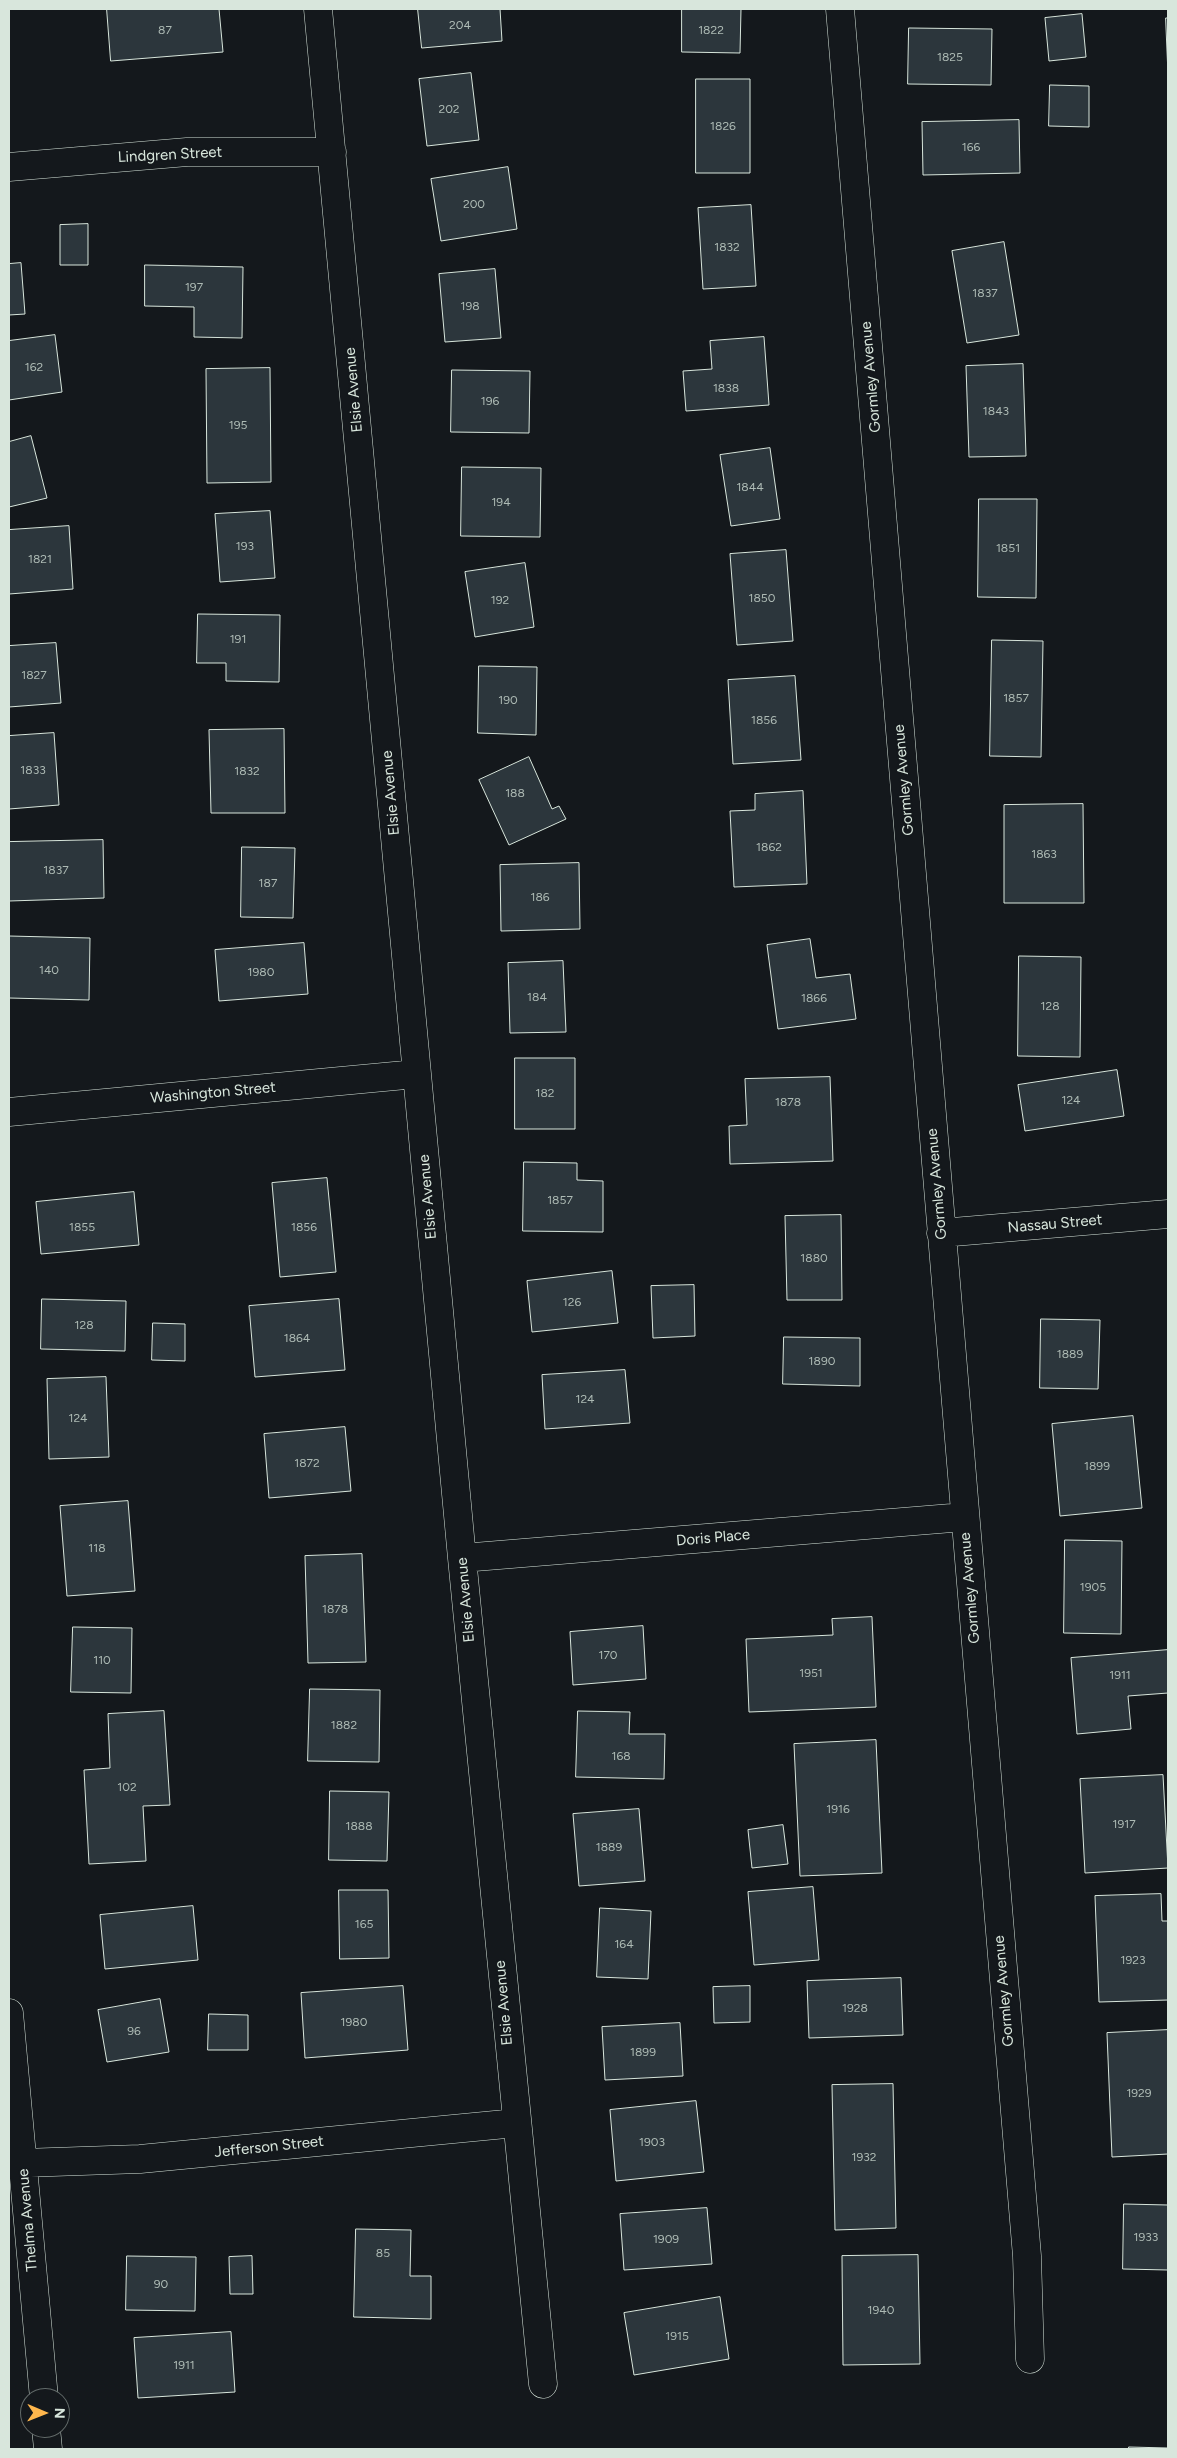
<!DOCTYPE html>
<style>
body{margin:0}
#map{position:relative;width:1177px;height:2458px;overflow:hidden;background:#14181c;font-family:Figtree,sans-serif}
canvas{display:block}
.frame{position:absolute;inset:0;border:10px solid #d8e6dc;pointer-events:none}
.north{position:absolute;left:20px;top:2388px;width:50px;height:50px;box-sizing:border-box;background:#14181c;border:1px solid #626a69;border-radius:50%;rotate:91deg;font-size:14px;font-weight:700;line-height:20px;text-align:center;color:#d8e6dc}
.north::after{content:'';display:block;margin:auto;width:18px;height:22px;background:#ffb74d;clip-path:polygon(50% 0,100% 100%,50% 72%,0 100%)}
</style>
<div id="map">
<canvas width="1177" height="2458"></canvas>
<div class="frame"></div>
<div class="north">N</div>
</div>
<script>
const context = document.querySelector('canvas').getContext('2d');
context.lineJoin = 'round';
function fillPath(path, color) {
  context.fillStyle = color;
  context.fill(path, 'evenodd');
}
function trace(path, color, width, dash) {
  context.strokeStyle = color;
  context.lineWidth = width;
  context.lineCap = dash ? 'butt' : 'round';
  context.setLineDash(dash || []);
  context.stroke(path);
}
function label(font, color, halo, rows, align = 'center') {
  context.font = font + ' Figtree,sans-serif';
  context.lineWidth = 4;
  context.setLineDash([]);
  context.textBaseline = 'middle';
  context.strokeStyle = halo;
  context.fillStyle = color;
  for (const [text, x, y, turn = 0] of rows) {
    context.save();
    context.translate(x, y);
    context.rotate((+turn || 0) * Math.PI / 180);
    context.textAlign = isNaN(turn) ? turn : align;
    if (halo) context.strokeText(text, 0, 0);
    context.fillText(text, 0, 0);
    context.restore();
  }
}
const building = new Path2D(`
 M 107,9 L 219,9 L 223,52 L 111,61 Z
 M 418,9 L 500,9 L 502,41 L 422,48 Z
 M 682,9 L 741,9 L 740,53 L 682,52 Z
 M 1082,14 L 1086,57 L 1049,61 L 1045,18 Z
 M 1166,18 L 1168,18 L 1168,74 Z
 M 909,28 L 992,29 L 991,85 L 908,84 Z
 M 471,73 L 479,140 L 427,146 L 419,79 Z
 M 696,79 L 750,79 L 750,173 L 696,173 Z
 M 1050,85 L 1089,86 L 1089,127 L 1049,126 Z
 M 1019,120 L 1020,173 L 923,175 L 922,122 Z
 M 508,167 L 517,229 L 441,241 L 431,179 Z
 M 751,205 L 756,286 L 703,289 L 698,208 Z
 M 88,224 L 88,265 L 60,265 L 60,225 Z
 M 1004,242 L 1019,335 L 967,343 L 952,251 Z
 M 21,263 L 25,314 L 9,315 L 9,264 Z
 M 145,265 L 243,267 L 242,338 L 194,337 L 194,307 L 145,306 Z
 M 495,269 L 501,338 L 445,342 L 439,274 Z
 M 55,335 L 62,392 L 9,400 L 9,341 Z
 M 764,337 L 769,405 L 686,411 L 683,371 L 712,369 L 710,341 Z
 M 1023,364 L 1026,456 L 969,457 L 966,366 Z
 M 270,368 L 271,482 L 207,483 L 206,369 Z
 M 452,370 L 530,371 L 529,433 L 451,432 Z
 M 31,436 L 47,498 L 9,507 L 9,442 Z
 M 770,448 L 780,519 L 731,526 L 720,455 Z
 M 462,467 L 541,468 L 540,537 L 461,536 Z
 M 979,499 L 1037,499 L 1036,598 L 978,597 Z
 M 270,511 L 275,578 L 220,582 L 215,514 Z
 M 69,526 L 73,589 L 9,594 L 9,530 Z
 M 786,550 L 793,641 L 737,645 L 730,554 Z
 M 525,563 L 534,627 L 475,637 L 465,572 Z
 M 198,614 L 280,615 L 279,682 L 226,681 L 226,663 L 197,663 Z
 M 992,640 L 1043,641 L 1041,757 L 990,756 Z
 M 56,643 L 61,703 L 9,707 L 9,646 Z
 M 479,666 L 537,667 L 536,735 L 478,733 Z
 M 795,676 L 801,760 L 733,764 L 728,680 Z
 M 284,729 L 285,813 L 211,813 L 209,730 Z
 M 54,733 L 59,805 L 9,809 L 9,736 Z
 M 529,757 L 552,809 L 559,806 L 566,819 L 509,845 L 479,780 Z
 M 803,791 L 807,884 L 734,887 L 730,811 L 755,810 L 755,794 Z
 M 1083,804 L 1084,903 L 1004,903 L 1004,805 Z
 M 103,840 L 104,898 L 9,901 L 9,842 Z
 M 242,847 L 295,848 L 293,918 L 241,917 Z
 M 579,863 L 580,929 L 501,931 L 500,865 Z
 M 9,936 L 90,938 L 89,1000 L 9,998 Z
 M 810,939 L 816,978 L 850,974 L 856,1019 L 778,1029 L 767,945 Z
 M 304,943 L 308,994 L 219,1001 L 215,950 Z
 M 1019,956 L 1081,957 L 1080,1057 L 1018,1056 Z
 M 563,961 L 566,1032 L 510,1033 L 508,963 Z
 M 515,1058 L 575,1058 L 575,1129 L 515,1129 Z
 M 1117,1070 L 1124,1116 L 1025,1131 L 1018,1085 Z
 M 830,1077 L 833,1161 L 730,1164 L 729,1126 L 747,1125 L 745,1079 Z
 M 524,1162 L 577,1163 L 577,1180 L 603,1181 L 603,1232 L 523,1231 Z
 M 327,1178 L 336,1272 L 280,1277 L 272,1183 Z
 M 134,1192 L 139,1245 L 41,1254 L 36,1202 Z
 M 841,1215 L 842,1300 L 787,1300 L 785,1216 Z
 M 612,1271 L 618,1323 L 532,1332 L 527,1281 Z
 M 694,1285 L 695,1336 L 653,1338 L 651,1286 Z
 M 42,1299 L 126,1301 L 125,1351 L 41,1349 Z
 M 339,1299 L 345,1370 L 255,1377 L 249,1306 Z
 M 1041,1319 L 1100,1320 L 1098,1389 L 1040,1388 Z
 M 153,1323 L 185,1324 L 185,1361 L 152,1360 Z
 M 784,1337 L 860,1338 L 860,1386 L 783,1384 Z
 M 625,1370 L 630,1423 L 545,1429 L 542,1375 Z
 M 106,1377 L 109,1457 L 49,1459 L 47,1379 Z
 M 1133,1416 L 1142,1508 L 1060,1516 L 1052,1424 Z
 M 345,1427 L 351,1491 L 269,1498 L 264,1434 Z
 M 128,1501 L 135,1591 L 67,1596 L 60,1506 Z
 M 1065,1540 L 1122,1541 L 1121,1634 L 1064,1633 Z
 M 362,1554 L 366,1662 L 308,1663 L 305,1556 Z
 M 872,1617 L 876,1707 L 749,1712 L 746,1639 L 833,1635 L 832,1619 Z
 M 643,1626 L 646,1679 L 573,1685 L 570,1632 Z
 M 73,1627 L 132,1628 L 131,1693 L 71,1692 Z
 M 1168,1650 L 1168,1693 L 1128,1696 L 1131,1729 L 1077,1734 L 1071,1658 Z
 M 310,1689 L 380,1690 L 379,1762 L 308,1761 Z
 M 164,1711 L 170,1805 L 143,1806 L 146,1861 L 89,1864 L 84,1770 L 110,1768 L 108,1714 Z
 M 578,1711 L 630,1712 L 629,1734 L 665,1734 L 664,1779 L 576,1777 Z
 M 876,1740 L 882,1873 L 800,1876 L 794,1744 Z
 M 1163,1775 L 1168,1868 L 1085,1873 L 1080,1779 Z
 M 330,1791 L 389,1792 L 387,1861 L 329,1860 Z
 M 639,1809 L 645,1881 L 579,1886 L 573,1814 Z
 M 783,1825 L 788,1864 L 752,1868 L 748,1830 Z
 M 813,1887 L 819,1960 L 754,1965 L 748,1892 Z
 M 339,1890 L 388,1890 L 389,1958 L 340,1959 Z
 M 1161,1894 L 1162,1921 L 1168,1921 L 1168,2000 L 1099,2002 L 1095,1896 Z
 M 193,1906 L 198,1960 L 105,1969 L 100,1915 Z
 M 600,1908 L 651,1911 L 648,1979 L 597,1977 Z
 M 901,1978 L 903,2035 L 809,2038 L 807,1981 Z
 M 403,1986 L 408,2050 L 305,2058 L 301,1993 Z
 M 750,1986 L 750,2022 L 714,2023 L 713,1987 Z
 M 160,1999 L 169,2052 L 107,2062 L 98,2010 Z
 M 209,2014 L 248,2015 L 248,2050 L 208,2050 Z
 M 680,2023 L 683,2076 L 605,2080 L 602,2027 Z
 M 1168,2030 L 1168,2154 L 1112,2157 L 1107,2033 Z
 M 893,2084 L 896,2228 L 835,2230 L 832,2085 Z
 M 696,2101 L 704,2172 L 616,2181 L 610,2110 Z
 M 1124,2204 L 1168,2205 L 1168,2270 L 1123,2269 Z
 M 707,2208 L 712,2264 L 624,2270 L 620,2214 Z
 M 356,2229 L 411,2230 L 410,2276 L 431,2276 L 431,2319 L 354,2317 Z
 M 918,2255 L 920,2364 L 843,2365 L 842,2256 Z
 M 127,2256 L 196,2257 L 195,2311 L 126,2310 Z
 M 252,2256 L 253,2294 L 230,2294 L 229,2257 Z
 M 720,2297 L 729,2359 L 634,2375 L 624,2313 Z
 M 231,2332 L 235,2392 L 138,2398 L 134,2338 Z
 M 1129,2447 L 1168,2448 L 1168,2449 L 1129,2449 Z`);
fillPath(building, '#2c363c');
trace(building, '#d8e6dc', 1);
const minor = new Path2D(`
 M 318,9 L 462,1558 L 543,2384
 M 840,9 L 1027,2256 L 1030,2359
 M 9,167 L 187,152 L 332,152
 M 9,1112 L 416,1074
 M 941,1233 L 1168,1214
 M 462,1558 L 964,1517
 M 9,2013 L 44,2398
 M 23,2163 L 140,2159 L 516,2123
 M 46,2428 L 48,2449`);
trace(minor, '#d8e6dc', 29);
trace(minor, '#14181c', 28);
label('12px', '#adbab4', null, [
 ["204",460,25],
 ["87",165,30],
 ["1822",711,30],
 ["1825",950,57],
 ["202",449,109],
 ["1826",723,126],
 ["166",971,147],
 ["200",474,204],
 ["1832",727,247],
 ["197",194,287],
 ["1837",985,293],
 ["198",470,306],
 ["162",34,367],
 ["1838",726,388],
 ["196",490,401],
 ["1843",996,411],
 ["195",238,425],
 ["1844",750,487],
 ["194",501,502],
 ["193",245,546],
 ["1851",1008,548],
 ["1821",40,559],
 ["1850",762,598],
 ["192",500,600],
 ["191",238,639],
 ["1827",34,675],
 ["1857",1016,698],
 ["190",508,700],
 ["1856",764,720],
 ["1833",33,770],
 ["1832",247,771],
 ["188",515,793],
 ["1862",769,847],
 ["1863",1044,854],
 ["1837",56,870],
 ["187",268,883],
 ["186",540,897],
 ["140",49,970],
 ["1980",261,972],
 ["184",537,997],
 ["1866",814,998],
 ["128",1050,1006],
 ["182",545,1093],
 ["124",1071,1100],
 ["1878",788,1102],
 ["1857",560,1200],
 ["1855",82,1227],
 ["1856",304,1227],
 ["1880",814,1258],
 ["126",572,1302],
 ["128",84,1325],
 ["1864",297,1338],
 ["1889",1070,1354],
 ["1890",822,1361],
 ["124",585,1399],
 ["124",78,1418],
 ["1872",307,1463],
 ["1899",1097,1466],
 ["118",97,1548],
 ["1905",1093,1587],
 ["1878",335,1609],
 ["170",608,1655],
 ["110",102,1660],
 ["1951",811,1673],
 ["1911",1120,1675],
 ["1882",344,1725],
 ["168",621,1756],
 ["102",127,1787],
 ["1916",838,1809],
 ["1917",1124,1824],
 ["1888",359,1826],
 ["1889",609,1847],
 ["165",364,1924],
 ["164",624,1944],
 ["1923",1133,1960],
 ["1928",855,2008],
 ["1980",354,2022],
 ["96",134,2031],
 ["1899",643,2052],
 ["1929",1139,2093],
 ["1903",652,2142],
 ["1932",864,2157],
 ["1933",1146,2237],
 ["1909",666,2239],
 ["85",383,2253],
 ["90",161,2284],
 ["1940",881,2310],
 ["1915",677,2336],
 ["1911",184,2365]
]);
label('15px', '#d8e6dc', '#14181c', [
 ["Lindgren Street",170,155,-3],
 ["Gormley Avenue",871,377,-95],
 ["Elsie Avenue",354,390,-95],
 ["Gormley Avenue",904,780,-95],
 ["Elsie Avenue",391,793,-95],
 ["Washington Street",213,1093,-5],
 ["Gormley Avenue",937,1184,-95],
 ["Elsie Avenue",428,1197,-95],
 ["Nassau Street",1055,1224,-5],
 ["Doris Place",713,1538,-5],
 ["Gormley Avenue",970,1588,-95],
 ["Elsie Avenue",466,1600,-95],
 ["Gormley Avenue",1004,1991,-95],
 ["Elsie Avenue",504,2003,-95],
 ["Jefferson Street",269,2147,-6],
 ["Thelma Avenue",28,2220,-95]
]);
</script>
